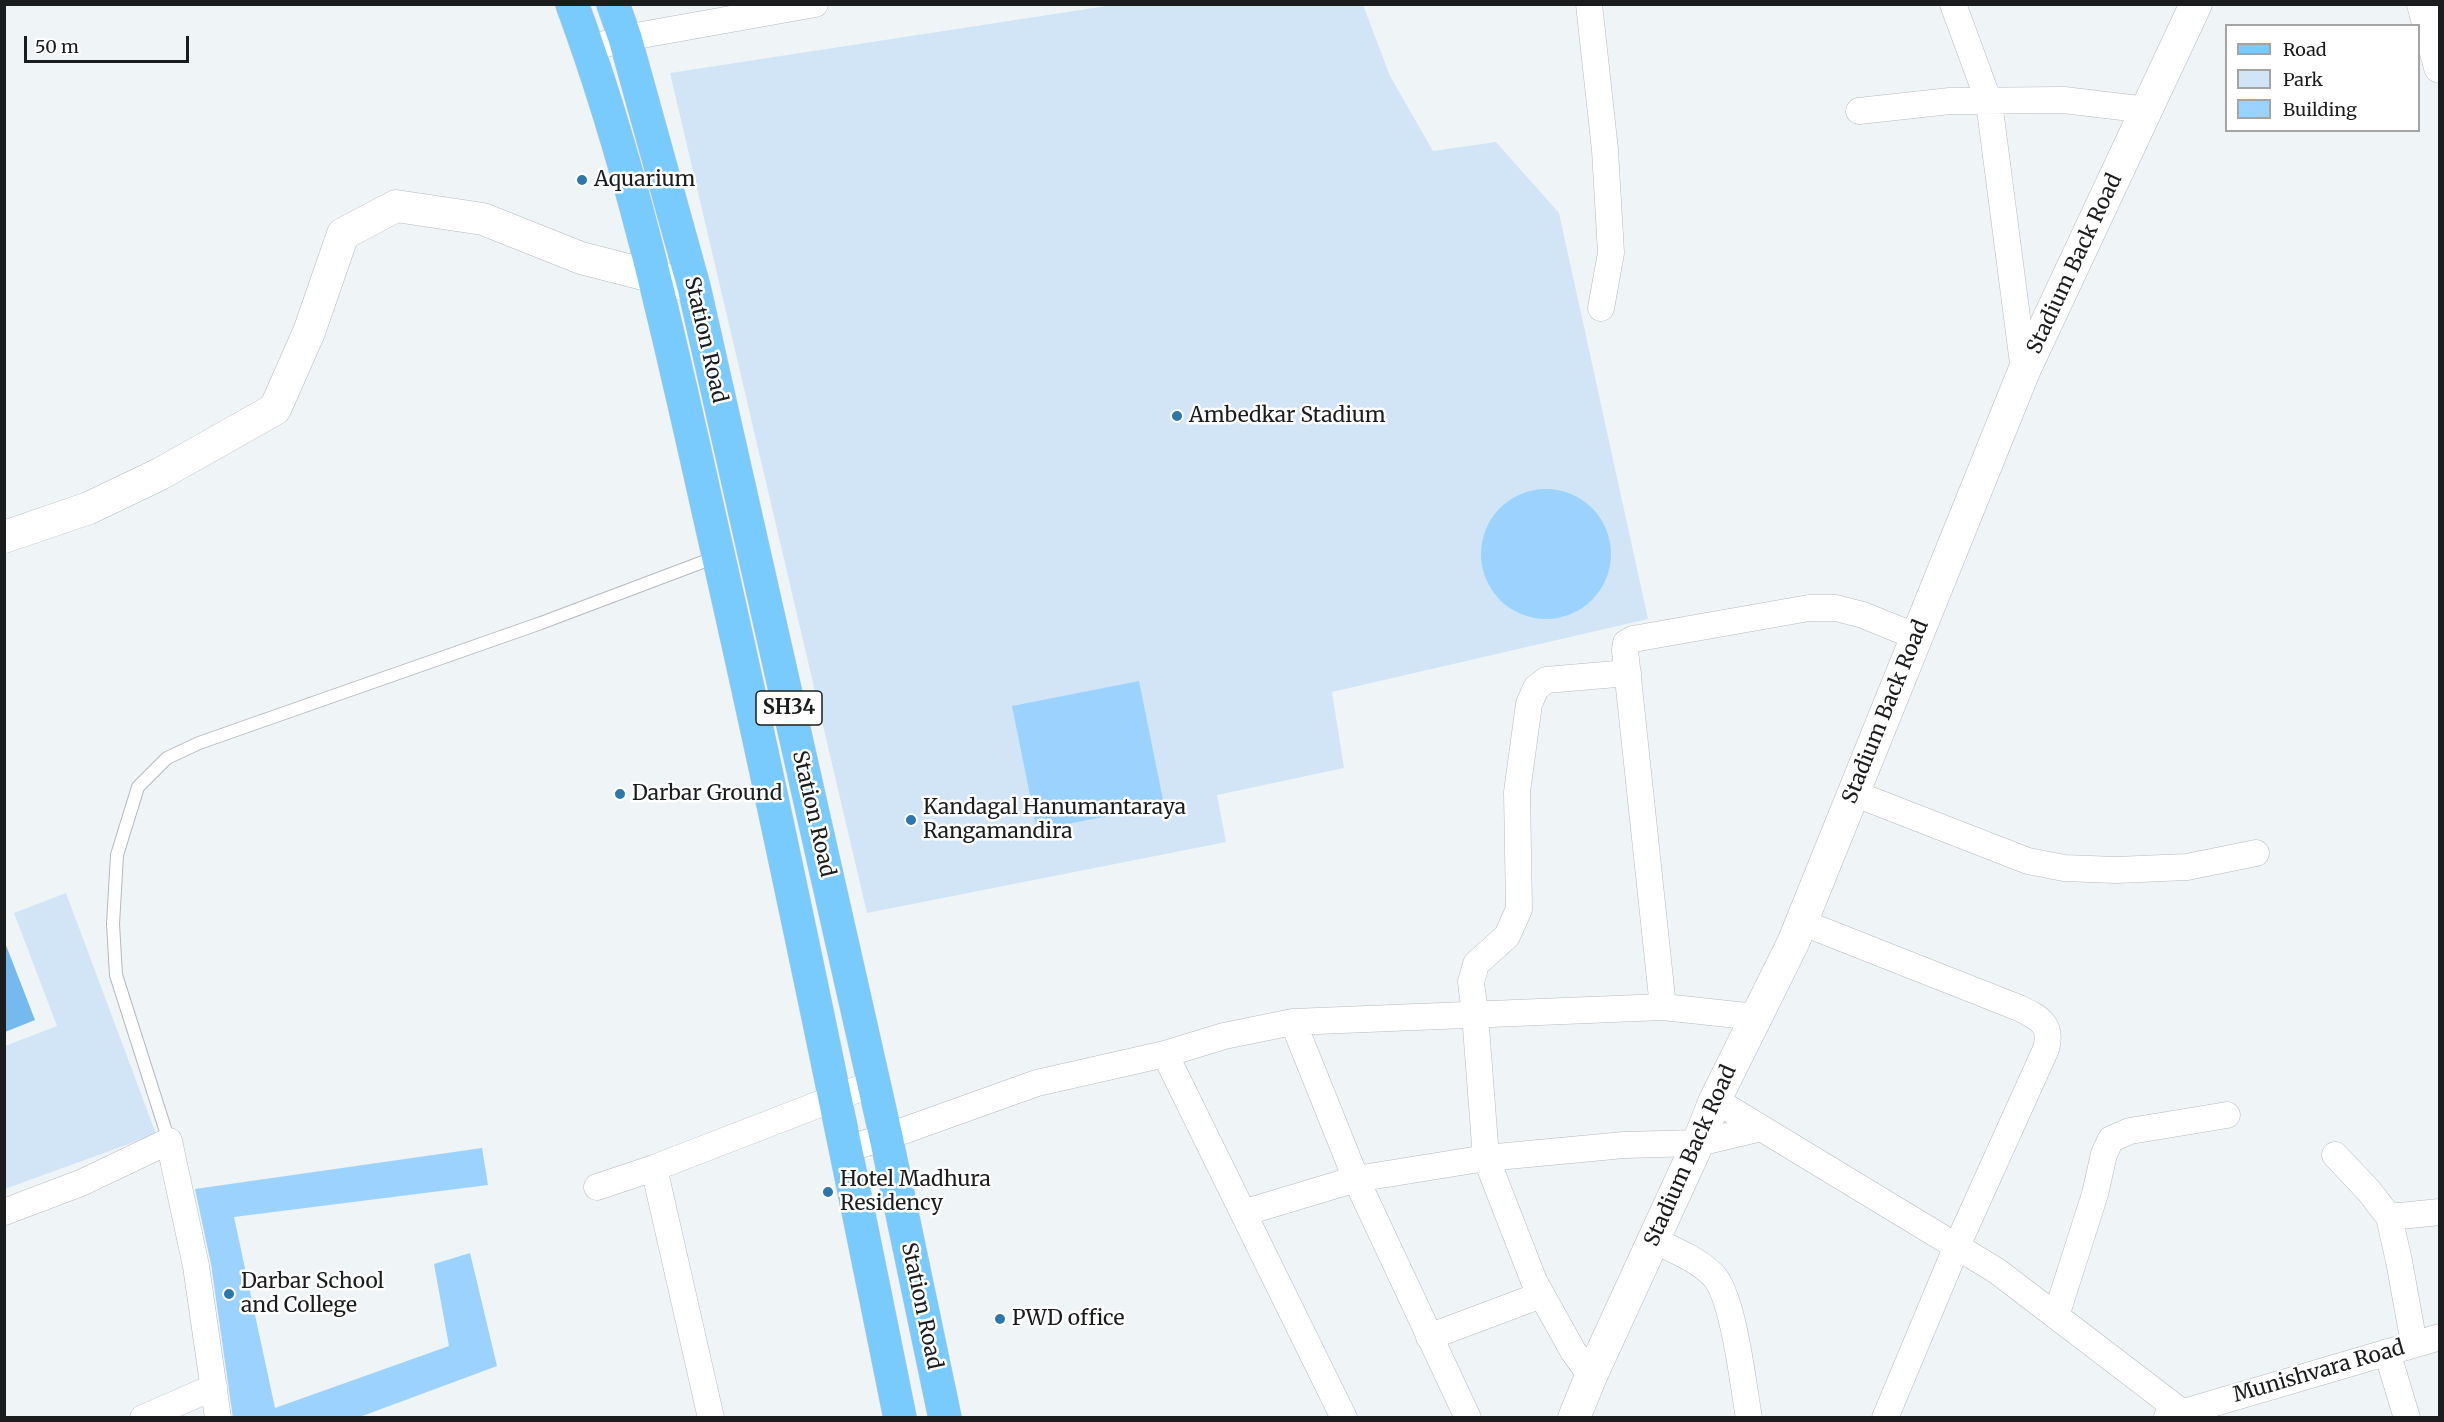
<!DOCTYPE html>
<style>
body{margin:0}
#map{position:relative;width:2444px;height:1422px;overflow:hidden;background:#eff4f7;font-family:Merriweather,serif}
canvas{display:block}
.frame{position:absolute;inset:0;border:6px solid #1b1c1d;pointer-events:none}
.legend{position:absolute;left:2225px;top:24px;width:195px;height:108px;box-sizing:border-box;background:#fff;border:2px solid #a4a4a5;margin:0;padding:8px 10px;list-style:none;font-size:18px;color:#1b1c1d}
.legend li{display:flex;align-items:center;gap:12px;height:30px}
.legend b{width:30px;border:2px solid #a4a4a5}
.scale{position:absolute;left:24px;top:36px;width:165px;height:27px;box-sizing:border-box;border:3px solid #1b1c1d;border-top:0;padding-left:8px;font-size:18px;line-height:21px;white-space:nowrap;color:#1b1c1d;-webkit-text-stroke:4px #fff;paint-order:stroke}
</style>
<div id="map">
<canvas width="2444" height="1422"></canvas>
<div class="frame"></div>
<ul class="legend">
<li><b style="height:8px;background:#79cbfd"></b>Road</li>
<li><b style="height:16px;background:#d1e5f6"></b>Park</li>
<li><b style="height:16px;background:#9cd2fe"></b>Building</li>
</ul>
<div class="scale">50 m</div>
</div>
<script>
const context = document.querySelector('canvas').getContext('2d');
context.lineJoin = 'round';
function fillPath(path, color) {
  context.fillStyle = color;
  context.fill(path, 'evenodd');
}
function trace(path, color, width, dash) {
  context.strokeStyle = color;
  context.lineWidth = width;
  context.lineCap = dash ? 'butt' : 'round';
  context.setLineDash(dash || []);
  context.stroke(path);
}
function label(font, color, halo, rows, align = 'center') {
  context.font = font + ' Merriweather,serif';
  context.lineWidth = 5;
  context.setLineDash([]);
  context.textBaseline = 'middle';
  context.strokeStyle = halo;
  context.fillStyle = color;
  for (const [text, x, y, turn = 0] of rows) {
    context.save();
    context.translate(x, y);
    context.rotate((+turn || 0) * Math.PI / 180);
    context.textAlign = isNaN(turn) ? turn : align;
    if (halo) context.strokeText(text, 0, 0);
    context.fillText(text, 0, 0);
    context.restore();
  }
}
fillPath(new Path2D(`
 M 1113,5 L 1363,5 L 1390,76 L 1433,151 L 1496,142 L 1559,213 L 1648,619 L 1332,692 L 1344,768 L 1217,795 L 1226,842 L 867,913 L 670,73 Z
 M 66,893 L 156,1134 L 5,1189 L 5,1046 L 57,1026 L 14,913 Z`), '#d1e5f6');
fillPath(new Path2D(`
 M 4,940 L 35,1020 L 5,1032 L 4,1032 Z`), '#74baef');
fillPath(new Path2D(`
 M1481 554a65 65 0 1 1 130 0a65 65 0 1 1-130 0Z
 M 1139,681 L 1164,805 L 1037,830 L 1012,706 Z
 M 482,1148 L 488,1185 L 234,1217 L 275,1408 L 449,1346 L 434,1264 L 470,1253 L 497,1366 L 357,1418 L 233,1418 L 211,1264 L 195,1189 Z`), '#9cd2fe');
const service = new Path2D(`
 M 169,1141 L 116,975 L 113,924 L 117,855 L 138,787 L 167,758 L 199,743 L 541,623 L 716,557`);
const minor = new Path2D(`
 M 1589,4 L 1605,150 L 1611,253 L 1601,308
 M 1953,4 L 1989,102 L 2024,371
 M 589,49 L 625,38 L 815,4
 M 1859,111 L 1950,101 L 2064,100 L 2147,110
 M 1853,793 L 2028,861 L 2064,868 L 2116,870 L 2187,867 L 2256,853
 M 1801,922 L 2019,1008 C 2039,1018 2053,1024 2046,1049 L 1957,1246 L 1885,1418
 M 1663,1007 L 1625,650 L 1626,643 L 1633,639 L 1809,608 L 1836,608 L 1863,615 L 1917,637
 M 1293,1022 L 1356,1179 L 1468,1418
 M 1165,1054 L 1344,1418
 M 1715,1100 L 1997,1271 L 2183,1413 L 2184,1418
 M 846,1149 L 886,1137 L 1037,1083 L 1165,1054 L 1224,1036 L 1293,1022 L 1663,1007 L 1756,1017
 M 2335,1155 L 2369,1191 L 2389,1217 L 2399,1261 L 2414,1344
 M 654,1168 L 711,1418
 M 597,1187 L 654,1168 L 874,1083
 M 4,1212 L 81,1183 L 169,1141 L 196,1266 L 218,1418
 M 1243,1213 L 1356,1179 L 1486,1158 L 1624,1145 L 1698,1143 L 1761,1128
 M 2389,1217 L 2440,1212
 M 1653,1240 C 1674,1250 1697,1259 1713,1275 C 1734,1297 1743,1385 1749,1418
 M 2056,1316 L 2095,1194 L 2104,1154 L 2111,1139 L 2130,1131 L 2227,1115
 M 1429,1337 L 1541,1295
 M 2387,1352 L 2407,1418
 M 1591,1376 L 1573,1351 L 1534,1281 L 1486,1158 L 1475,1014 L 1471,982 L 1476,964 L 1507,936 L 1519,909 L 1517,792 L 1529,704 L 1536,688 L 1546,680 L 1628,673
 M 2167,1417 L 2440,1337
 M 143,1418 L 214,1387`);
const tertiary = new Path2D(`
 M 2423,4 L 2440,67
 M 4,537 L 89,508 L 160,474 L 275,409 L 309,332 L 343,234 L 396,206 L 483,219 L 581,258 L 694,287
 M 1574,1418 L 1591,1376 L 1698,1143 L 1715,1100 L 1793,943 L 2024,371 L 2196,4`);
const primary = new Path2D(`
 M 572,4 C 638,182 676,369 718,554 C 783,841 842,1129 900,1418
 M 613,4 L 625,38 L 694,287 L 886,1137 L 945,1418`);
trace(service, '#b6babe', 14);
trace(minor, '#b6babe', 27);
trace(tertiary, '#b6babe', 33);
trace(primary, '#cdcdcd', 34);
trace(service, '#fff', 12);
trace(minor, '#fff', 26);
trace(tertiary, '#fff', 32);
trace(primary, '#79cbfd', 33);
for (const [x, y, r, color] of [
 [582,180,6,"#2d77ab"],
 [1177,416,6,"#2d77ab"],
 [620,794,6,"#2d77ab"],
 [911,820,6,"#2d77ab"],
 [828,1192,6,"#2d77ab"],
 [229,1294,6,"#2d77ab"],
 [1000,1319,6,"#2d77ab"]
]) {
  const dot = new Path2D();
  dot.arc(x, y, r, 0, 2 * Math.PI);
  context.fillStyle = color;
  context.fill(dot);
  trace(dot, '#fff', 2);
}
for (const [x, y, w] of [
 [789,708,66]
]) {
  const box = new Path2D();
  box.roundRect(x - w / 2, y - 17, w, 34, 4.5);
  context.fillStyle = '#fff';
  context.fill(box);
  trace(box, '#1b1c1d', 1.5);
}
label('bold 20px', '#1b1c1d', null, [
 ["SH34",789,708]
]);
label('21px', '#1b1c1d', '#fff', [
 ["Aquarium",594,180],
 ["Ambedkar Stadium",1189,416],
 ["Darbar Ground",632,794],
 ["Kandagal Hanumantaraya",923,808],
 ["Rangamandira",923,832],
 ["Hotel Madhura",840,1180],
 ["Residency",840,1204],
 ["Darbar School",241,1282],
 ["and College",241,1306],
 ["PWD office",1012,1319]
], 'left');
label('21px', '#1b1c1d', '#fff', [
 ["Stadium Back Road",2075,264,-65],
 ["Station Road",705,340,77],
 ["Stadium Back Road",1886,712,-68],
 ["Station Road",813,814,77],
 ["Stadium Back Road",1691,1156,-66],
 ["Station Road",921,1306,78],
 ["Munishvara Road",2319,1372,-16]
]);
</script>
